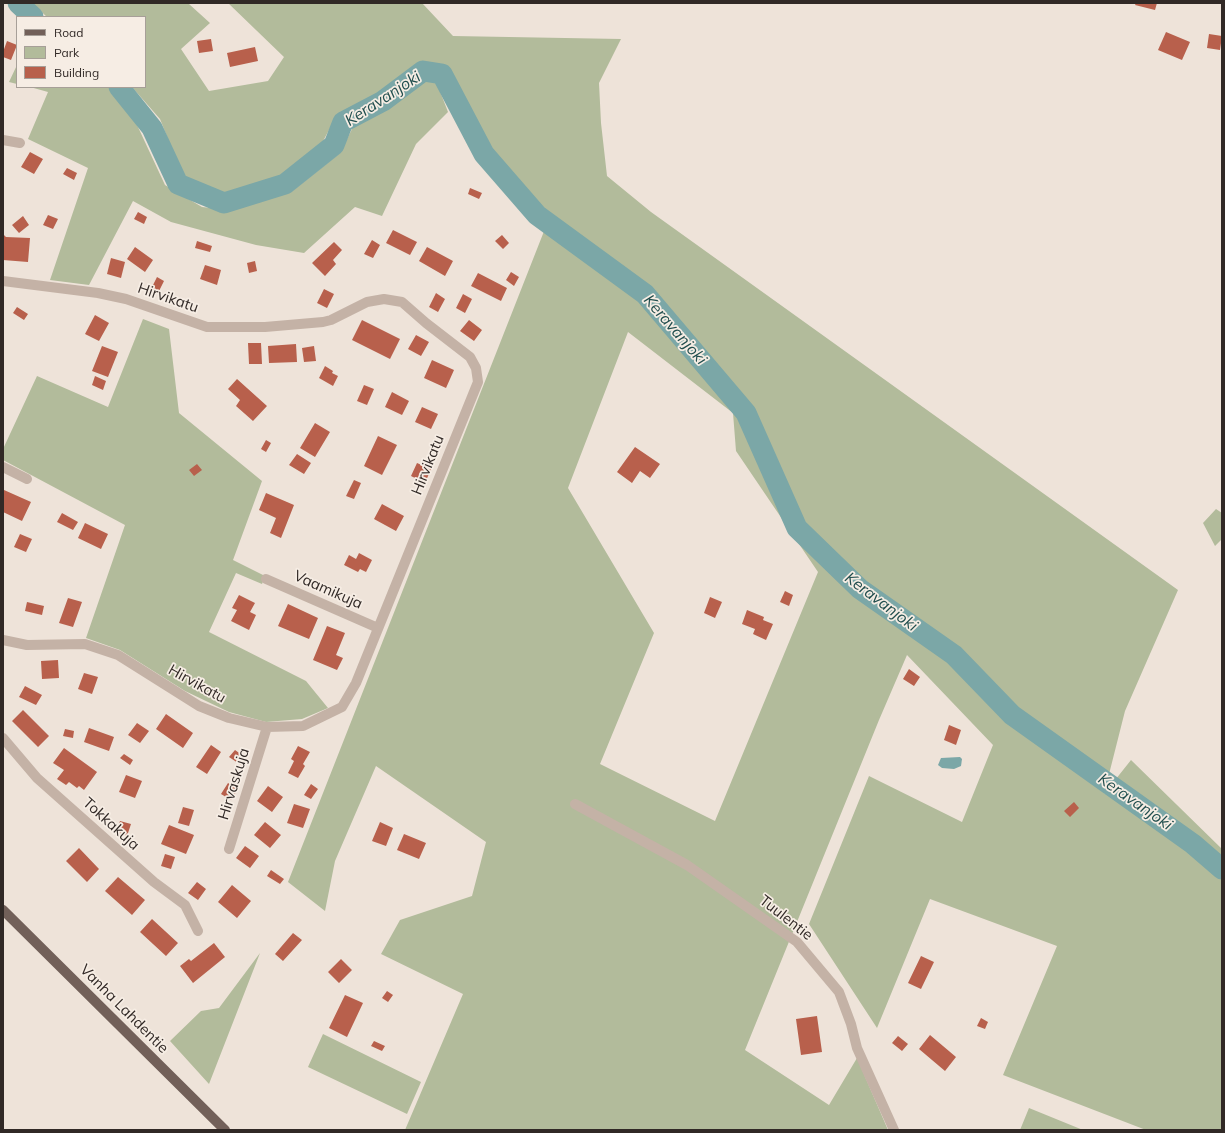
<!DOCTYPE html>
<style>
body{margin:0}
#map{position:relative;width:1225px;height:1133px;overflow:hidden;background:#eee3d9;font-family:Mulish,sans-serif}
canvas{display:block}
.frame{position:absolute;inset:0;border:4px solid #312926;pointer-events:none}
.legend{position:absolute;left:16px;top:16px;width:130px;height:72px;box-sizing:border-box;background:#f6ede4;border:1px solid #a79f98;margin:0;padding:5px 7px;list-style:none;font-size:12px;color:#312926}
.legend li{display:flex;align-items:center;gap:8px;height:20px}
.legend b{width:20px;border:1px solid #a79f98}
</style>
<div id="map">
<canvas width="1225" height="1133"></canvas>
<div class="frame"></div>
<ul class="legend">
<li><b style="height:5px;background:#726059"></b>Road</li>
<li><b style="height:11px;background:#b2bb9b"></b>Park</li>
<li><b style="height:11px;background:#b8604c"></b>Building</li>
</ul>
</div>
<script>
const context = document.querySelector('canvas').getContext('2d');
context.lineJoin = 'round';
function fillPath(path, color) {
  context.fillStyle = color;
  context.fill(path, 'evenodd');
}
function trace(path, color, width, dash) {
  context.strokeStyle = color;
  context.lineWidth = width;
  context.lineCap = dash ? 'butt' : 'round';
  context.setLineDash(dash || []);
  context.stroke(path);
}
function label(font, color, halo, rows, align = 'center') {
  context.font = font + ' Mulish,sans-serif';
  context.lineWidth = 3.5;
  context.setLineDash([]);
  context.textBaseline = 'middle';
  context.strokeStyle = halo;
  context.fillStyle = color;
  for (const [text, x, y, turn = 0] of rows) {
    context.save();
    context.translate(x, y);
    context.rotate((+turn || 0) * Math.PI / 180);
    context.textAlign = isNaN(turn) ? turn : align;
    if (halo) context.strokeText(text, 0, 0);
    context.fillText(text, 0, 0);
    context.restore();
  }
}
fillPath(new Path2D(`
 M 32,3 L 190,3 L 189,4 L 210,23 L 181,49 L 209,91 L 268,81 L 284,57 L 228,3 L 422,3 L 453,36 L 621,39 L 599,83 L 601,123 L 607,176 L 651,212 L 1178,590 L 1125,711 L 1104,794 L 1131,760 L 1222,849 L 1222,1130 L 1146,1130 L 1003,1075 L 1057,946 L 930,899 L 877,1028 L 809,924 L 869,776 L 962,822 L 993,745 L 907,655 L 879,720 L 745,1050 L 829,1105 L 857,1058 L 888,1130 L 405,1130 L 463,994 L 381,954 L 400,920 L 472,896 L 486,842 L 376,766 L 335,861 L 325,911 L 288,882 L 550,216 L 493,150 L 447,68 L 419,64 L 396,79 L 370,99 L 336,117 L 322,143 L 280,176 L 225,193 L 184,179 L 160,119 L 132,87 L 145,87 L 145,17 L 47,17 ZM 628,332 L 733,413 L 736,451 L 818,572 L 715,821 L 600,764 L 654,633 L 568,488 Z
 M 17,65 L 17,84 L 9,82 Z
 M 423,81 L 436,81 L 448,112 L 416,144 L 382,216 L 355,207 L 304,253 L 256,245 L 171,222 L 133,201 L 89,285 L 50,280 L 88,168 L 28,139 L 48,92 L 30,87 L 114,87 L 138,127 L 165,185 L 202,207 L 229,210 L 291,192 L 340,153 L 353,127 L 387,108 Z
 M 143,319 L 169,329 L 179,413 L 262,481 L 233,560 L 265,576 L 262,584 L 236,573 L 209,632 L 306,681 L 328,708 L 302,719 L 266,722 L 229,712 L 185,691 L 120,650 L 86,638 L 125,525 L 3,460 L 3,449 L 37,376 L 108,407 Z
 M 1216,509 L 1222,513 L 1222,539 L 1215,546 L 1203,523 Z
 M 260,953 L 209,1084 L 170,1041 L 201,1011 L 219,1008 Z
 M 323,1034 L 421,1082 L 407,1114 L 308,1067 Z
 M 1029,1108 L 1083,1130 L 1020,1130 Z`), '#b2bb9b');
fillPath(new Path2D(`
 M 960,757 L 962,759 L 961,766 L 954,769 L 942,768 L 938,765 L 941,758 Z`), '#7ba7a7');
trace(new Path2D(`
 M 18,3 L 33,17
 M 119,87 L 152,128 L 178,184 L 224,203 L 285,184 L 334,145 L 343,122 L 383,101 L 423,71 L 442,74 L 484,154 L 537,215 L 645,294 L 746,413 L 797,528 L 860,589 L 954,655 L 1012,715 L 1193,844 L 1222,869`), '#7ba7a7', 21);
fillPath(new Path2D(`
 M 1136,3 L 1157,3 L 1155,10 L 1135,5 Z
 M 1166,32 L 1190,42 L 1182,60 L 1158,50 Z
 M 1209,34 L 1222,36 L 1220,50 L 1207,48 Z
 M 211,39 L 213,51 L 199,53 L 197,41 Z
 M 7,41 L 17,45 L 11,60 L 3,57 L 3,52 Z
 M 255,47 L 258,61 L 230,67 L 227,53 Z
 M 30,152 L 43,159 L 34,174 L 21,167 Z
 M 67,168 L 77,173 L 74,180 L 63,174 Z
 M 470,188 L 482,193 L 479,199 L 468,194 Z
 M 138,212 L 147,217 L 144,224 L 134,219 Z
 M 48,215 L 58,219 L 53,229 L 43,225 Z
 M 23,216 L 29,225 L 19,233 L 12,225 Z
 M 393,230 L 417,242 L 410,255 L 386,243 Z
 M 3,234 L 6,237 L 30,238 L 28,262 L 3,260 Z
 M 502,235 L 509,243 L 503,249 L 495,241 Z
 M 372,240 L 380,245 L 373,258 L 364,254 Z
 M 197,241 L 212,246 L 210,252 L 195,248 Z
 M 334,242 L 342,250 L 333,260 L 336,264 L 325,276 L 312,263 Z
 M 135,247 L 153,260 L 145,272 L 127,259 Z
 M 427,247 L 453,261 L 445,276 L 419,261 Z
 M 111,258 L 125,262 L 121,278 L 107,274 Z
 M 255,261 L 257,271 L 249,273 L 247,263 Z
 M 205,265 L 221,270 L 217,285 L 200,279 Z
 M 511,272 L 519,277 L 514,286 L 506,280 Z
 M 478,273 L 507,288 L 501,301 L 471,286 Z
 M 157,277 L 164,281 L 158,293 L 151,289 Z
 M 324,289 L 334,294 L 327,308 L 317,303 Z
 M 436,293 L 445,299 L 438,312 L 429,307 Z
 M 463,294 L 472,299 L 465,313 L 456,308 Z
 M 17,307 L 28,314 L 24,320 L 13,313 Z
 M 95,315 L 109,323 L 99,341 L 85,334 Z
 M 362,320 L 400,339 L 390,359 L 352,340 Z
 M 469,320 L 482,330 L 474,341 L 460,331 Z
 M 416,335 L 429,342 L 421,356 L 408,349 Z
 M 248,343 L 261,343 L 262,364 L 249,364 Z
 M 296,344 L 297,362 L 269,363 L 268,346 Z
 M 102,346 L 118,352 L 108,377 L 92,371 Z
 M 314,346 L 316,361 L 304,362 L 302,348 Z
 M 432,360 L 454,370 L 446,388 L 424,378 Z
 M 325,366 L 333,371 L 332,373 L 338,376 L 333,386 L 319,378 Z
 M 95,376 L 106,381 L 103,390 L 92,385 Z
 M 237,379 L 267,406 L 253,421 L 236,406 L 240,400 L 228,389 Z
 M 364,385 L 374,389 L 367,405 L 357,401 Z
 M 392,392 L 409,401 L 402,415 L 385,407 Z
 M 422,407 L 438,414 L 431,429 L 415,422 Z
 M 315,423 L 330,432 L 315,457 L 300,448 Z
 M 378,436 L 397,445 L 382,475 L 364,466 Z
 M 266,440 L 271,443 L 266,452 L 261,449 Z
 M 635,447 L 660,464 L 650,478 L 640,471 L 632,483 L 617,472 Z
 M 297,454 L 311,463 L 304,474 L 289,465 Z
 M 417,463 L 431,469 L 425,483 L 411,476 Z
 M 197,464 L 202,470 L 194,476 L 189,470 Z
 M 354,480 L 361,483 L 354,499 L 346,496 Z
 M 4,490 L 31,502 L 22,521 L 3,512 L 3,492 Z
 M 266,493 L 294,505 L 281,538 L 270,533 L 276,518 L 259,510 Z
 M 382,504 L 404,516 L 396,531 L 374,519 Z
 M 62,513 L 78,522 L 73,530 L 57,522 Z
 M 85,523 L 108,534 L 101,549 L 78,538 Z
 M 20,534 L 32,539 L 26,552 L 14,547 Z
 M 359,553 L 372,560 L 366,572 L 360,569 L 358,572 L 344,565 L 349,555 L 356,559 Z
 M 785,591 L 793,595 L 789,606 L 780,602 Z
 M 239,595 L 255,603 L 250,612 L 256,615 L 249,630 L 231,621 L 237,610 L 232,608 Z
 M 710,597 L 722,602 L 715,618 L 704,613 Z
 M 68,598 L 82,602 L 73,627 L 59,623 Z
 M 27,602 L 44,606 L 42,615 L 25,611 Z
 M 288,604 L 318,618 L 309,639 L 278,626 Z
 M 747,610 L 764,617 L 763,620 L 773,624 L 766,640 L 753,634 L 755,629 L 742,624 Z
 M 327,626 L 345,633 L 336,655 L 343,658 L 337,670 L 313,660 Z
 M 58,660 L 59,678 L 42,679 L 41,661 Z
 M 909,669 L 920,677 L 914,686 L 903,679 Z
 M 84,673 L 98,677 L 92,694 L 78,689 Z
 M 25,686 L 42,695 L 36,705 L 19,697 Z
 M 23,710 L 49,736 L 38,747 L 12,721 Z
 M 166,714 L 193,733 L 183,748 L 156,729 Z
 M 137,723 L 149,731 L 140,743 L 128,735 Z
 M 949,725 L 961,730 L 956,745 L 944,740 Z
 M 89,728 L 114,737 L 109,751 L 84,742 Z
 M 65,729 L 74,731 L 73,738 L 63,736 Z
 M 211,745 L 221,752 L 207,774 L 196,767 Z
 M 298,746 L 310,752 L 303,764 L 305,766 L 298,778 L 288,773 L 294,761 L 291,759 Z
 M 64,748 L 97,772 L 84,790 L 79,786 L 77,788 L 69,782 L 66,785 L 57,779 L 64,770 L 53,763 Z
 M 235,750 L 249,760 L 244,767 L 229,757 Z
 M 124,754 L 133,760 L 130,765 L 120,758 Z
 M 126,775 L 142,781 L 135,798 L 119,792 Z
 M 228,783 L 238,789 L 231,800 L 221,794 Z
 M 311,784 L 318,789 L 311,799 L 304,795 Z
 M 268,786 L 283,797 L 272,812 L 257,801 Z
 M 1074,802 L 1079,808 L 1070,817 L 1064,811 Z
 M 294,804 L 310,809 L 303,828 L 287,823 Z
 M 183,807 L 194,810 L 189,826 L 178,823 Z
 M 120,821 L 131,824 L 127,836 L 116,832 Z
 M 265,822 L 281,835 L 270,848 L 254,835 Z
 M 380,822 L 393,828 L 386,846 L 372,841 Z
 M 169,825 L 194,835 L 186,854 L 161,844 Z
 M 404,834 L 426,843 L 419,859 L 397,850 Z
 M 245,846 L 259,856 L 250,868 L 236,858 Z
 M 79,848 L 99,869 L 87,882 L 66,861 Z
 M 165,854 L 175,857 L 171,869 L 161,866 Z
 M 271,870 L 284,879 L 280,884 L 267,876 Z
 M 118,877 L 145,900 L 132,915 L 105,891 Z
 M 197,882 L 206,889 L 198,900 L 188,893 Z
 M 232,885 L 251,901 L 237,918 L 218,902 Z
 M 152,919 L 178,943 L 166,956 L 140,932 Z
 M 293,933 L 302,940 L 283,961 L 275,954 Z
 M 214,943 L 225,957 L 193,983 L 180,966 L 189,959 L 191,961 Z
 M 921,956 L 934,962 L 921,989 L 908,983 Z
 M 341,959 L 352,970 L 339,983 L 328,972 Z
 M 387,991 L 393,995 L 388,1002 L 382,998 Z
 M 345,995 L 363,1003 L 347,1037 L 329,1028 Z
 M 817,1016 L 822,1052 L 801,1055 L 796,1019 Z
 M 981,1018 L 988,1022 L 985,1029 L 977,1026 Z
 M 930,1035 L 956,1057 L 945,1071 L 919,1049 Z
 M 898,1036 L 908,1044 L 902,1051 L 892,1043 Z
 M 374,1041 L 385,1046 L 382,1051 L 371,1046 Z`), '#b8604c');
trace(new Path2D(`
 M 3,140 L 20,143
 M 3,281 L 98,293 L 126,299 L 207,327 L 265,327 L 323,322 L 331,320 L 367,302 L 384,299 L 402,302 L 426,323 L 470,357 L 476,368 L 478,382 L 356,683 L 342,707 L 303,726 L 267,727 L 229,718 L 199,706 L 118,655 L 85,644 L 27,645 L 3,640
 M 3,467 L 27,479
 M 266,579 L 378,628
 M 3,738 L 37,778 L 154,882 L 185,905 L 198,931
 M 575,804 L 687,865 L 797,942 L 839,992 L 851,1024 L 857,1048 L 894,1130
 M 229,849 L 267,727`), '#c4b2a6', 10);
trace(new Path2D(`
 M 3,910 L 225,1130`), '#726059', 10);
label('15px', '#312926', '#f6ede4', [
 ["Hirvikatu",168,298,19],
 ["Hirvikatu",428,465,-68],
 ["Vaamikuja",328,590,24],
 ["Hirvikatu",197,684,29],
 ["Hirvaskuja",234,784,-73],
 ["Tokkakuja",111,824,42],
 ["Tuulentie",786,918,38],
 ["Vanha Lahdentie",124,1009,45]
]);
label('italic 16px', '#214e4e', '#f6ede4', [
 ["Keravanjoki",383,99,-33],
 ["Keravanjoki",675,330,49],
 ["Keravanjoki",881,602,37],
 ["Keravanjoki",1135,802,35]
]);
</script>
